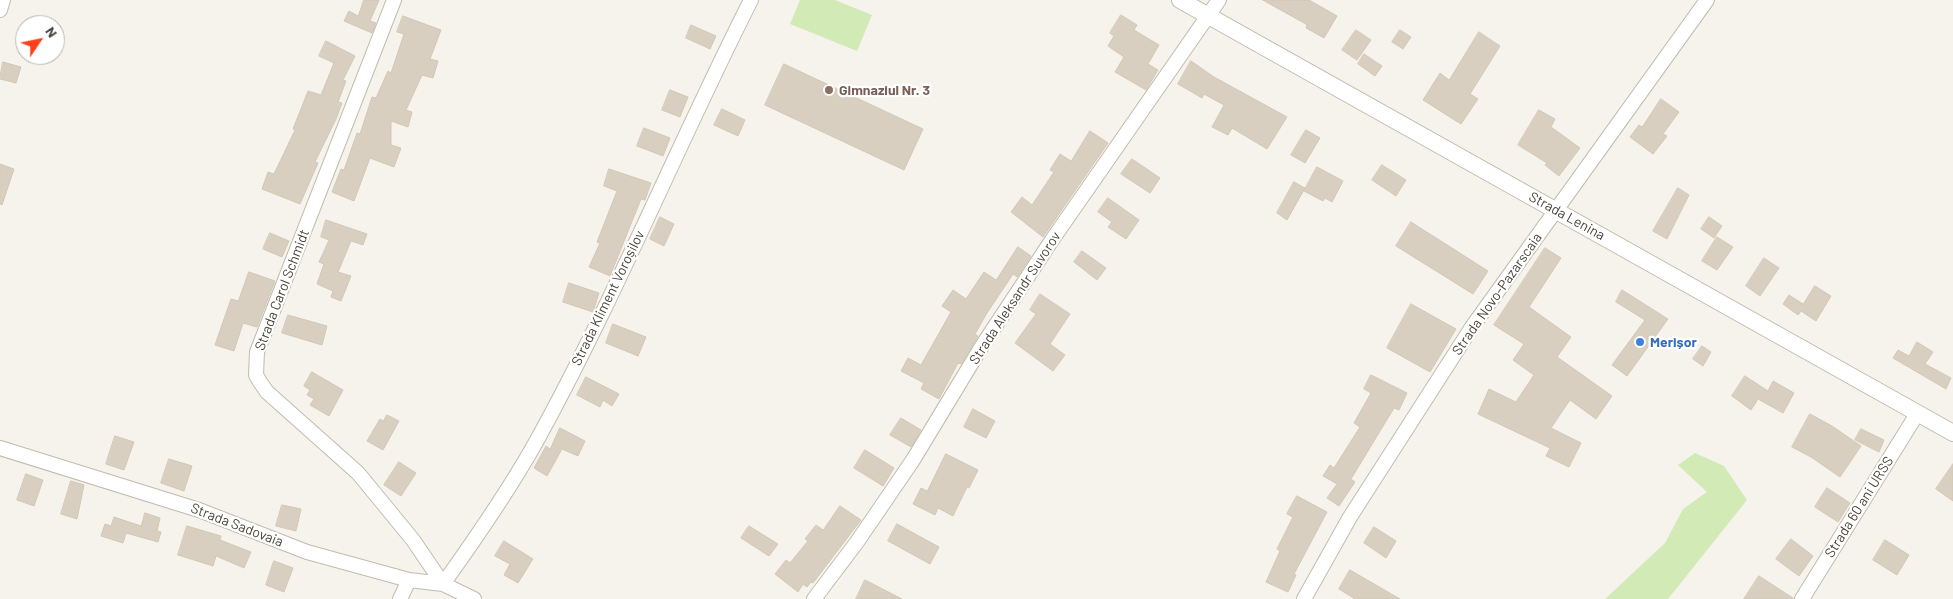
<!DOCTYPE html>
<meta charset="utf-8">
<style>
body{margin:0}
#map{position:relative;width:1953px;height:599px;overflow:hidden;background:#f6f3ec;font-family:Barlow,sans-serif}
canvas{display:block}
.north{position:absolute;left:15px;top:15px;width:50px;height:50px;box-sizing:border-box;background:#fff;border:1px solid #b7b4b0;border-radius:50%;rotate:56deg;font-size:14px;font-weight:700;line-height:20px;text-align:center;color:#4b4439}
.north::after{content:'';display:block;margin:auto;width:18px;height:22px;background:#fc3f1d;clip-path:polygon(50% 0,100% 100%,50% 72%,0 100%)}
</style>
<div id="map">
<canvas width="1953" height="599"></canvas>
<div class="north">N</div>
</div>
<script>
const context = document.querySelector('canvas').getContext('2d');
context.lineJoin = 'round';
function fillPath(path, color) {
  context.fillStyle = color;
  context.fill(path, 'evenodd');
}
function trace(path, color, width, dash) {
  context.strokeStyle = color;
  context.lineWidth = width;
  context.lineCap = dash ? 'butt' : 'round';
  context.setLineDash(dash || []);
  context.stroke(path);
}
function label(font, color, halo, rows, align = 'center') {
  context.font = font + ' Barlow,sans-serif';
  context.lineWidth = 4.5;
  context.setLineDash([]);
  context.textBaseline = 'middle';
  context.strokeStyle = halo;
  context.fillStyle = color;
  for (const [text, x, y, turn = 0] of rows) {
    context.save();
    context.translate(x, y);
    context.rotate((+turn || 0) * Math.PI / 180);
    context.textAlign = isNaN(turn) ? turn : align;
    if (halo) context.strokeText(text, 0, 0);
    context.fillText(text, 0, 0);
    context.restore();
  }
}
fillPath(new Path2D(`
 M 800,0 L 835,0 L 872,15 L 857,51 L 790,24 Z
 M 1695,453 L 1724,466 L 1747,500 L 1668,599 L 1605,599 L 1665,543 L 1683,509 L 1707,492 L 1678,465 Z`), '#d2eab5');
const building = new Path2D(`
 M 364,0 L 379,0 L 370,21 L 376,23 L 372,33 L 344,21 L 349,11 L 358,16 Z
 M 1263,0 L 1309,0 L 1337,16 L 1324,38 L 1306,28 L 1307,25 Z
 M 1121,15 L 1137,25 L 1134,30 L 1159,45 L 1148,64 L 1158,70 L 1146,90 L 1115,72 L 1124,57 L 1108,46 L 1114,36 L 1110,33 Z
 M 403,16 L 441,30 L 430,59 L 438,61 L 433,78 L 422,75 L 406,110 L 412,112 L 408,127 L 391,121 L 391,145 L 401,148 L 394,167 L 370,158 L 354,201 L 332,192 L 341,169 L 344,170 L 357,133 L 360,134 L 372,97 L 376,98 L 388,71 L 391,73 L 404,34 L 397,32 Z
 M 691,25 L 716,36 L 710,49 L 686,38 Z
 M 1356,30 L 1371,40 L 1357,60 L 1342,50 Z
 M 1400,30 L 1411,37 L 1403,49 L 1392,42 Z
 M 1479,32 L 1500,46 L 1470,94 L 1478,99 L 1461,124 L 1423,100 L 1440,73 L 1449,80 Z
 M 326,41 L 355,56 L 343,80 L 346,81 L 338,102 L 342,103 L 336,119 L 315,162 L 318,163 L 300,204 L 262,189 L 268,172 L 274,174 L 295,130 L 293,129 L 308,91 L 321,95 L 334,63 L 319,56 Z
 M 1364,54 L 1382,66 L 1375,76 L 1358,64 Z
 M 1191,61 L 1214,77 L 1287,117 L 1267,149 L 1232,128 L 1228,135 L 1212,127 L 1224,105 L 1204,94 L 1202,98 L 1178,84 Z
 M 3,62 L 21,67 L 16,83 L 0,79 Z
 M 784,64 L 923,129 L 904,170 L 765,105 Z
 M 670,90 L 688,97 L 680,117 L 662,110 Z
 M 1661,99 L 1679,112 L 1663,134 L 1667,136 L 1653,154 L 1630,137 L 1639,125 L 1642,127 Z
 M 722,109 L 745,120 L 738,136 L 714,125 Z
 M 1539,110 L 1555,119 L 1551,127 L 1580,148 L 1559,176 L 1545,165 L 1547,163 L 1518,145 Z
 M 644,128 L 670,138 L 663,156 L 637,146 Z
 M 1306,130 L 1320,138 L 1305,163 L 1291,155 Z
 M 1090,131 L 1108,143 L 1043,237 L 1011,212 L 1022,197 L 1032,205 L 1054,172 L 1050,170 L 1060,154 L 1071,161 Z
 M 1132,159 L 1160,178 L 1150,193 L 1121,174 Z
 M 0,164 L 14,169 L 2,205 L 0,204 Z
 M 1382,165 L 1406,180 L 1396,196 L 1372,180 Z
 M 1317,167 L 1343,181 L 1332,202 L 1325,198 L 1323,201 L 1304,191 Z
 M 609,169 L 651,183 L 645,200 L 641,199 L 610,276 L 589,267 L 600,243 L 597,242 L 617,191 L 604,186 Z
 M 1294,182 L 1305,188 L 1287,220 L 1277,213 Z
 M 1678,188 L 1689,195 L 1667,239 L 1653,231 Z
 M 1108,198 L 1139,220 L 1126,239 L 1108,227 L 1112,222 L 1098,212 Z
 M 660,217 L 674,224 L 664,246 L 650,239 Z
 M 1709,217 L 1722,226 L 1714,238 L 1701,229 Z
 M 326,220 L 367,234 L 363,245 L 351,241 L 338,272 L 351,276 L 341,301 L 331,297 L 333,291 L 317,284 L 324,264 L 319,262 L 329,240 L 321,237 Z
 M 1411,222 L 1488,271 L 1473,294 L 1396,246 Z
 M 270,233 L 289,241 L 282,257 L 263,249 Z
 M 1717,237 L 1733,247 L 1717,270 L 1702,261 Z
 M 1018,247 L 1031,256 L 1017,277 L 1013,274 L 987,313 L 975,334 L 978,336 L 961,364 L 958,363 L 939,399 L 921,389 L 924,383 L 901,371 L 908,358 L 921,365 L 951,312 L 942,306 L 953,290 L 966,299 L 984,272 L 996,280 Z
 M 1545,248 L 1561,258 L 1529,307 L 1571,337 L 1557,357 L 1612,396 L 1596,419 L 1570,400 L 1551,428 L 1581,443 L 1569,467 L 1546,456 L 1550,448 L 1478,414 L 1489,389 L 1516,402 L 1534,375 L 1513,360 L 1524,344 L 1494,325 Z
 M 1082,251 L 1106,268 L 1097,280 L 1074,262 Z
 M 1764,258 L 1779,268 L 1760,296 L 1746,286 Z
 M 249,272 L 275,281 L 257,327 L 243,323 L 234,351 L 215,345 L 231,299 L 238,301 Z
 M 569,283 L 599,293 L 593,312 L 563,302 Z
 M 1815,286 L 1831,296 L 1816,321 L 1801,311 L 1798,315 L 1783,304 L 1789,295 L 1803,304 Z
 M 1622,290 L 1668,319 L 1627,376 L 1612,365 L 1645,320 L 1616,302 Z
 M 1040,294 L 1070,314 L 1050,344 L 1065,355 L 1053,371 L 1015,343 L 1036,314 L 1030,310 Z
 M 1411,304 L 1456,329 L 1430,372 L 1387,348 Z
 M 288,315 L 327,326 L 322,345 L 282,333 Z
 M 613,324 L 646,337 L 638,356 L 606,343 Z
 M 1917,342 L 1933,352 L 1925,364 L 1951,378 L 1946,389 L 1893,358 L 1898,350 L 1909,356 Z
 M 1702,346 L 1711,352 L 1703,366 L 1693,359 Z
 M 312,372 L 343,390 L 329,416 L 310,405 L 314,399 L 307,395 L 310,390 L 304,386 Z
 M 1371,375 L 1407,393 L 1399,410 L 1394,408 L 1351,479 L 1355,482 L 1339,506 L 1327,498 L 1337,484 L 1323,476 L 1330,465 L 1334,468 L 1360,427 L 1354,423 L 1371,393 L 1364,389 Z
 M 1745,376 L 1768,391 L 1773,381 L 1794,393 L 1783,413 L 1758,399 L 1751,410 L 1732,396 Z
 M 586,377 L 619,394 L 612,406 L 603,400 L 600,407 L 577,395 Z
 M 973,409 L 995,421 L 986,438 L 964,427 Z
 M 1810,414 L 1832,426 L 1861,446 L 1840,477 L 1811,457 L 1792,447 Z
 M 387,415 L 399,421 L 383,450 L 367,441 L 380,419 L 383,421 Z
 M 901,418 L 921,430 L 911,447 L 890,435 Z
 M 560,428 L 585,441 L 578,456 L 562,449 L 547,476 L 534,468 L 546,446 L 550,449 Z
 M 1861,429 L 1884,440 L 1879,452 L 1855,440 Z
 M 115,436 L 134,442 L 124,470 L 106,464 Z
 M 865,450 L 894,468 L 883,486 L 854,468 Z
 M 946,454 L 978,470 L 969,488 L 967,487 L 953,516 L 938,508 L 935,515 L 913,504 L 921,488 L 927,491 Z
 M 169,459 L 192,466 L 184,491 L 161,483 Z
 M 399,462 L 416,473 L 401,496 L 384,485 Z
 M 1953,464 L 1953,501 L 1936,489 Z
 M 26,474 L 43,480 L 34,506 L 17,500 Z
 M 71,481 L 84,485 L 77,519 L 61,514 Z
 M 1827,488 L 1850,503 L 1838,522 L 1815,507 Z
 M 1297,496 L 1327,512 L 1294,574 L 1296,575 L 1288,592 L 1266,582 L 1280,551 L 1277,549 L 1293,517 L 1287,514 Z
 M 282,505 L 301,509 L 296,531 L 276,526 Z
 M 840,506 L 861,520 L 813,583 L 811,582 L 807,587 L 803,584 L 798,592 L 775,574 L 786,560 L 790,563 L 808,541 L 805,539 L 816,525 L 823,530 Z
 M 145,513 L 160,518 L 157,531 L 161,532 L 158,542 L 126,533 L 123,543 L 101,536 L 105,524 L 111,526 L 114,517 L 141,526 Z
 M 897,524 L 939,547 L 930,564 L 888,541 Z
 M 187,526 L 221,536 L 220,540 L 251,552 L 244,568 L 216,556 L 213,566 L 178,555 Z
 M 749,526 L 778,544 L 769,556 L 741,538 Z
 M 1374,527 L 1396,541 L 1386,558 L 1364,543 Z
 M 1791,539 L 1813,556 L 1799,576 L 1776,559 Z
 M 1885,540 L 1909,555 L 1897,575 L 1873,560 Z
 M 504,541 L 533,559 L 518,583 L 504,575 L 510,564 L 495,556 Z
 M 274,561 L 293,568 L 284,592 L 266,585 Z
 M 1350,570 L 1400,599 L 1355,599 L 1339,589 Z
 M 1759,576 L 1793,598 L 1793,599 L 1744,599 Z
 M 865,580 L 902,599 L 856,599 Z`);
fillPath(building, '#d8cfc1');
trace(building, '#d3c7b4', 1);
const minor = new Path2D(`
 M 394,0 L 257,352 L 256,375 L 260,382 L 267,392 L 358,473 L 413,540 L 443,584 C 476,538 508,492 536,442 C 615,299 677,146 751,0
 M 0,10 L 3,0
 M 0,448 L 199,510 L 307,552 L 409,580 L 443,584 L 474,599
 M 400,599 L 409,580
 M 814,599 L 857,542 L 913,460 L 982,346 L 1052,240 L 1219,0
 M 1304,599 L 1350,517 L 1472,327 L 1707,0
 M 1802,599 L 1917,414`);
const tertiary = new Path2D(`
 M 1180,0 L 1953,433`);
trace(minor, '#c2bbae', 16);
trace(tertiary, '#c2bbae', 18);
trace(minor, '#fff', 14);
trace(tertiary, '#fff', 16);
for (const [x, y, r, color] of [
 [829,90,5,"#8d6e63"],
 [1640,342,5,"#3f7fe0"]
]) {
  const dot = new Path2D();
  dot.arc(x, y, r, 0, 2 * Math.PI);
  context.fillStyle = color;
  context.fill(dot);
  trace(dot, '#fff', 2);
}
label('bold 14px', '#785e54', '#fff', [
 ["Gimnaziul Nr. 3",839,90]
], 'left');
label('14px', '#4b4439', '#fff', [
 ["Strada Lenina",1567,216,29],
 ["Strada Carol Schmidt",282,290,-69],
 ["Strada Novo-Pazarscaia",1497,294,-55],
 ["Strada Kliment Voroșilov",608,298,-64],
 ["Strada Aleksandr Suvorov",1015,298,-57],
 ["Strada 60 ani URSS",1859,507,-58],
 ["Strada Sadovaia",237,525,21]
]);
label('bold 14px', '#366cbe', '#fff', [
 ["Merișor",1650,342]
], 'left');
</script>
